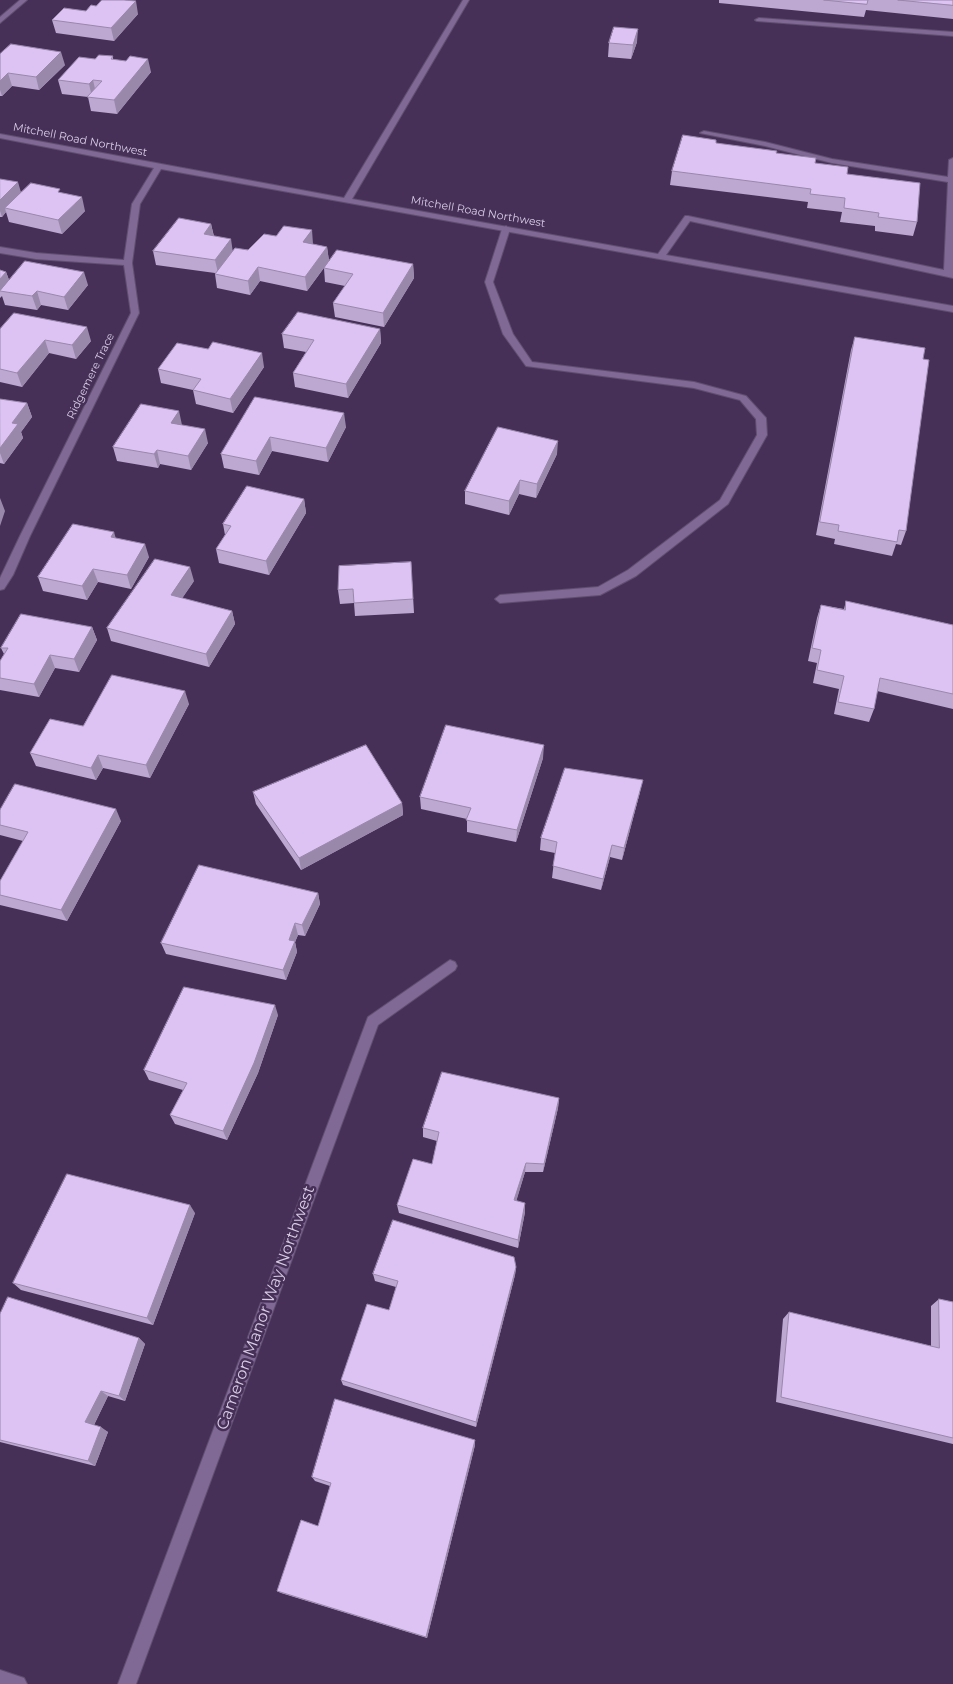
<!DOCTYPE html>
<style>
body{margin:0}
canvas{display:block;background:#463058}
</style>
<canvas width="953" height="1684"></canvas>
<script>
const context = document.querySelector('canvas').getContext('2d');
context.lineJoin = 'round';
function trace(path, color, width, dash) {
  context.strokeStyle = color;
  context.lineWidth = width;
  context.lineCap = dash ? 'butt' : 'round';
  context.setLineDash(dash || []);
  context.stroke(path);
}
function fillPath(path, color) {
  context.fillStyle = color;
  context.fill(path, 'evenodd');
}
function label(font, color, halo, rows, align = 'center') {
  context.font = font + ' Montserrat,sans-serif';
  context.lineWidth = 5;
  context.setLineDash([]);
  context.textBaseline = 'middle';
  context.strokeStyle = halo;
  context.fillStyle = color;
  for (const [text, x, y, turn = 0] of rows) {
    context.save();
    context.translate(x, y);
    context.rotate((+turn || 0) * Math.PI / 180);
    context.textAlign = isNaN(turn) ? turn : align;
    if (halo) context.strokeText(text, 0, 0);
    context.fillText(text, 0, 0);
    context.restore();
  }
}
const lane = new Path2D(`
 M 506,226 L 510,229 L 493,282 L 513,334 L 532,362 L 694,382 L 746,396 L 766,418 L 767,435 L 728,504 L 636,576 L 600,595 L 500,603 L 495,599 L 500,595 L 598,587 L 628,570 L 720,500 L 757,435 L 756,419 L 740,400 L 694,388 L 526,366 L 503,334 L 485,282 L 502,229 Z`);
const street = new Path2D(`
 M 20,0 L 27,0 L 0,23 L 0,17 Z
 M 463,0 L 469,0 L 352,199 L 658,254 L 685,216 L 688,216 L 944,270 L 948,182 L 832,163 L 765,146 L 700,133 L 704,131 L 765,142 L 832,159 L 948,177 L 949,160 L 953,158 L 953,278 L 690,221 L 666,255 L 953,306 L 953,312 L 161,169 L 140,204 L 132,263 L 139,313 L 30,536 L 13,575 L 4,589 L 0,590 L 0,578 L 20,536 L 131,313 L 124,265 L 36,259 L 0,253 L 0,247 L 36,253 L 124,260 L 132,204 L 154,168 L 0,138 L 0,134 L 344,198 Z
 M 759,18 L 953,32 L 953,36 L 757,21 L 755,20 Z
 M 450,960 L 455,962 L 457,966 L 455,970 L 378,1025 L 136,1684 L 118,1684 L 368,1017 Z`);
const secondary = new Path2D(`
 M 0,1670 L 24,1678 L 27,1684 L 0,1684 Z`);
trace(lane, '#604e6f', 2);
trace(street, '#604e6f', 2);
trace(secondary, '#604e6f', 2);
fillPath(lane, '#806995');
fillPath(street, '#806995');
fillPath(secondary, '#806995');
fillPath(new Path2D(`
 M 719,0 L 953,0 L 953,19 L 866,10 L 864,17 L 719,3 Z
 M 86,11 L 138,14 L 114,41 L 56,33 L 52,20 Z
 M 637,42 L 631,59 L 608,57 L 609,43 Z
 M 0,54 L 65,65 L 39,90 L 12,86 L 2,96 L 0,96 Z
 M 113,56 L 113,59 L 151,72 L 117,114 L 91,111 L 88,97 L 62,94 L 58,80 L 95,59 Z
 M 716,143 L 776,153 L 815,163 L 847,174 L 917,222 L 913,236 L 875,231 L 875,226 L 840,222 L 842,212 L 807,208 L 808,202 L 670,185 L 672,171 Z
 M 0,179 L 21,192 L 61,193 L 85,211 L 62,234 L 9,222 L 6,212 L 2,217 L 0,217 Z
 M 211,224 L 214,236 L 233,251 L 313,244 L 327,247 L 329,261 L 307,291 L 260,281 L 250,295 L 217,288 L 215,274 L 215,273 L 156,265 L 153,251 Z
 M 413,264 L 414,278 L 384,327 L 335,317 L 333,303 L 345,286 L 325,282 L 324,268 Z
 M 0,270 L 6,272 L 9,280 L 88,285 L 68,310 L 41,305 L 37,310 L 5,305 L 2,296 L 0,298 Z
 M 0,329 L 91,341 L 76,359 L 49,353 L 22,387 L 0,382 Z
 M 380,329 L 381,343 L 348,398 L 295,387 L 293,373 L 306,352 L 284,348 L 282,334 Z
 M 855,337 L 923,359 L 906,531 L 901,545 L 896,544 L 892,556 L 834,544 L 835,539 L 816,535 L 851,350 Z
 M 264,367 L 233,413 L 196,404 L 193,390 L 161,383 L 158,369 Z
 M 255,397 L 346,427 L 328,462 L 272,451 L 259,475 L 224,468 L 221,454 Z
 M 0,399 L 27,403 L 32,417 L 21,432 L 23,438 L 4,464 L 0,463 Z
 M 182,425 L 208,443 L 191,470 L 160,464 L 158,468 L 117,461 L 113,447 Z
 M 557,454 L 536,498 L 519,494 L 509,515 L 465,504 L 465,491 Z
 M 304,499 L 306,513 L 269,575 L 219,563 L 216,549 L 225,535 L 223,524 Z
 M 149,557 L 131,589 L 98,582 L 87,600 L 43,591 L 38,577 Z
 M 411,562 L 414,613 L 355,616 L 354,603 L 340,604 L 338,590 Z
 M 194,581 L 182,598 L 232,611 L 235,624 L 209,667 L 111,641 L 107,628 Z
 M 846,601 L 953,625 L 953,709 L 877,691 L 874,709 L 869,722 L 834,714 L 839,689 L 813,683 L 817,663 L 808,661 L 817,618 L 821,605 L 844,609 Z
 M 92,627 L 97,640 L 79,672 L 55,668 L 39,697 L 0,690 L 0,661 L 4,654 L 1,648 Z
 M 189,704 L 150,778 L 103,768 L 96,780 L 36,766 L 30,753 L 83,726 Z
 M 543,758 L 516,842 L 467,832 L 467,819 L 421,809 L 420,797 Z
 M 253,792 L 402,803 L 403,815 L 301,870 L 256,804 Z
 M 640,792 L 622,860 L 610,857 L 601,890 L 552,878 L 555,853 L 540,850 L 541,838 Z
 M 121,821 L 67,921 L 0,905 L 0,881 L 23,841 L 0,835 L 0,825 Z
 M 318,893 L 320,904 L 305,936 L 298,935 L 295,942 L 297,952 L 286,980 L 166,954 L 161,943 Z
 M 278,1015 L 258,1073 L 227,1140 L 175,1124 L 170,1115 L 183,1090 L 149,1080 L 144,1070 Z
 M 559,1098 L 558,1108 L 543,1172 L 525,1172 L 516,1201 L 525,1212 L 518,1248 L 399,1213 L 397,1205 L 432,1164 L 437,1141 L 423,1137 L 423,1128 Z
 M 195,1213 L 153,1325 L 21,1290 L 13,1283 Z
 M 516,1267 L 515,1275 L 476,1427 L 343,1385 L 341,1380 L 389,1310 L 396,1287 L 375,1281 L 373,1274 Z
 M 939,1299 L 953,1302 L 953,1444 L 776,1402 L 783,1319 L 789,1312 L 931,1346 L 931,1306 Z
 M 0,1314 L 139,1338 L 145,1344 L 125,1401 L 108,1396 L 94,1425 L 108,1432 L 95,1466 L 0,1442 Z
 M 475,1440 L 475,1445 L 427,1638 L 281,1593 L 277,1591 L 318,1526 L 330,1486 L 315,1481 L 312,1477 Z`), '#bda8d2');
fillPath(new Path2D(`
 M 136,1 L 138,14 L 114,41 L 111,28 Z
 M 638,29 L 637,42 L 631,59 L 633,45 Z
 M 61,52 L 65,65 L 39,90 L 36,77 Z
 M 148,59 L 151,72 L 117,114 L 114,100 Z
 M 8,73 L 12,86 L 2,96 L 0,90 L 0,81 Z
 M 93,80 L 96,93 L 92,97 L 89,84 Z
 M 18,182 L 22,196 L 5,208 L 6,212 L 2,217 L 0,211 L 0,200 Z
 M 82,197 L 85,211 L 62,234 L 58,220 Z
 M 211,224 L 214,238 L 204,234 Z
 M 312,230 L 313,244 L 303,242 Z
 M 231,239 L 233,253 L 218,273 L 215,260 Z
 M 327,247 L 329,261 L 307,291 L 305,277 Z
 M 413,264 L 414,278 L 384,327 L 383,313 Z
 M 258,267 L 260,281 L 250,295 L 248,281 Z
 M 6,272 L 11,285 L 0,291 L 0,279 Z
 M 84,272 L 88,285 L 68,310 L 64,297 Z
 M 37,291 L 41,305 L 37,310 L 32,296 Z
 M 87,327 L 91,341 L 76,359 L 72,345 Z
 M 380,329 L 381,343 L 348,398 L 346,384 Z
 M 45,340 L 49,353 L 22,387 L 17,373 Z
 M 262,353 L 264,367 L 233,413 L 230,399 Z
 M 27,403 L 32,417 L 21,432 L 23,438 L 4,464 L 0,453 L 0,448 L 12,423 Z
 M 179,411 L 182,425 L 171,423 Z
 M 344,413 L 346,427 L 328,462 L 326,448 Z
 M 205,429 L 208,443 L 191,470 L 188,456 Z
 M 270,437 L 272,451 L 259,475 L 256,461 Z
 M 558,441 L 557,454 L 536,498 L 537,484 Z
 M 157,450 L 160,464 L 158,468 L 154,454 Z
 M 520,480 L 519,494 L 509,515 L 509,501 Z
 M 0,498 L 5,511 L 0,526 Z
 M 304,499 L 306,513 L 269,575 L 266,561 Z
 M 114,532 L 118,546 L 111,537 Z
 M 145,544 L 149,557 L 131,589 L 127,575 Z
 M 190,567 L 194,581 L 175,609 L 171,595 Z
 M 93,569 L 98,582 L 87,600 L 82,586 Z
 M 232,611 L 235,624 L 209,667 L 206,654 Z
 M 92,627 L 97,640 L 79,672 L 74,659 Z
 M 50,655 L 55,668 L 39,697 L 34,684 Z
 M 185,691 L 189,704 L 150,778 L 146,765 Z
 M 544,745 L 543,758 L 516,842 L 517,830 Z
 M 98,755 L 103,768 L 96,780 L 91,768 Z
 M 643,780 L 640,792 L 622,860 L 624,848 Z
 M 402,803 L 403,815 L 301,870 L 299,858 Z
 M 116,809 L 121,821 L 67,921 L 61,910 Z
 M 612,845 L 610,857 L 601,890 L 603,879 Z
 M 318,893 L 320,904 L 305,936 L 302,925 Z
 M 295,923 L 298,935 L 295,942 L 297,952 L 286,980 L 283,970 L 289,940 Z
 M 275,1005 L 278,1015 L 258,1073 L 227,1140 L 223,1131 Z
 M 559,1098 L 558,1108 L 543,1172 L 544,1164 Z
 M 526,1163 L 525,1172 L 514,1209 L 514,1200 Z
 M 525,1203 L 525,1212 L 518,1248 L 518,1240 Z
 M 190,1205 L 195,1213 L 153,1325 L 147,1318 Z
 M 516,1267 L 515,1275 L 476,1427 L 476,1422 Z
 M 139,1338 L 145,1344 L 125,1401 L 119,1396 Z
 M 101,1391 L 108,1396 L 93,1427 L 85,1422 Z
 M 101,1427 L 108,1432 L 95,1466 L 88,1461 Z
 M 475,1440 L 475,1445 L 427,1638 L 426,1637 Z`), '#9a88ab');
const building = new Path2D(`
 M 102,0 L 124,0 L 136,1 L 111,28 L 52,20 L 64,8 L 86,11 L 91,5 L 96,6 Z
 M 824,0 L 868,0 L 867,4 Z
 M 898,0 L 953,0 L 953,5 Z
 M 614,27 L 638,29 L 633,45 L 609,43 Z
 M 11,44 L 61,52 L 36,77 L 8,73 L 0,81 L 0,54 Z
 M 99,55 L 113,56 L 111,59 L 126,61 L 130,56 L 148,59 L 114,100 L 87,97 L 102,81 L 93,80 L 89,84 L 58,80 L 79,57 L 95,59 Z
 M 683,135 L 716,140 L 716,143 L 777,151 L 776,153 L 816,158 L 815,163 L 848,167 L 847,174 L 920,183 L 917,222 L 878,217 L 879,213 L 844,208 L 845,198 L 810,194 L 811,189 L 672,171 Z
 M 0,179 L 18,182 L 0,200 Z
 M 31,183 L 60,189 L 58,192 L 82,197 L 58,220 L 5,208 Z
 M 179,218 L 211,224 L 204,234 L 231,239 L 215,260 L 153,251 Z
 M 284,226 L 312,230 L 303,242 L 327,247 L 305,277 L 258,267 L 248,281 L 215,274 L 235,248 L 248,250 L 264,234 L 276,236 Z
 M 337,250 L 413,264 L 383,313 L 333,303 L 353,274 L 324,268 Z
 M 25,261 L 84,272 L 64,297 L 37,291 L 32,296 L 0,291 Z
 M 0,270 L 6,272 L 0,279 Z
 M 298,312 L 380,329 L 346,384 L 293,373 L 314,340 L 282,334 Z
 M 14,313 L 87,327 L 72,345 L 45,340 L 17,373 L 0,369 L 0,329 Z
 M 855,337 L 925,348 L 923,359 L 929,360 L 906,531 L 899,530 L 897,542 L 838,531 L 839,525 L 820,522 Z
 M 213,342 L 262,353 L 230,399 L 193,390 L 201,379 L 158,369 L 177,343 L 208,349 Z
 M 255,397 L 344,413 L 326,448 L 270,437 L 256,461 L 221,454 Z
 M 0,399 L 27,403 L 12,423 L 18,424 L 0,448 Z
 M 141,404 L 179,411 L 171,423 L 205,429 L 188,456 L 157,450 L 154,454 L 113,447 Z
 M 498,427 L 558,441 L 537,484 L 520,480 L 509,501 L 465,491 Z
 M 247,486 L 304,499 L 266,561 L 216,549 L 231,526 L 223,524 Z
 M 73,524 L 114,532 L 111,537 L 145,544 L 127,575 L 93,569 L 82,586 L 38,577 Z
 M 155,559 L 190,567 L 171,595 L 232,611 L 206,654 L 107,628 Z
 M 411,562 L 413,599 L 354,603 L 353,589 L 338,590 L 339,566 Z
 M 846,601 L 953,625 L 953,694 L 880,678 L 874,709 L 838,702 L 844,676 L 817,670 L 821,650 L 812,648 L 821,605 L 845,610 Z
 M 21,614 L 92,627 L 74,659 L 50,655 L 34,684 L 0,678 L 0,661 L 8,648 L 1,648 Z
 M 112,675 L 185,691 L 146,765 L 98,755 L 91,768 L 30,753 L 50,719 L 83,726 Z
 M 446,725 L 544,745 L 517,830 L 466,820 L 471,808 L 420,797 Z
 M 366,745 L 402,803 L 299,858 L 253,792 Z
 M 565,768 L 643,780 L 624,848 L 612,845 L 603,879 L 553,866 L 557,842 L 541,838 Z
 M 15,784 L 116,809 L 61,910 L 0,895 L 0,881 L 28,832 L 0,825 L 0,810 Z
 M 199,865 L 318,893 L 302,925 L 295,923 L 289,940 L 295,941 L 283,970 L 161,943 Z
 M 184,987 L 275,1005 L 254,1063 L 223,1131 L 170,1115 L 187,1083 L 144,1070 Z
 M 442,1072 L 559,1098 L 544,1164 L 526,1163 L 514,1200 L 525,1203 L 518,1240 L 397,1205 L 413,1159 L 432,1164 L 439,1132 L 423,1128 Z
 M 67,1174 L 190,1205 L 147,1318 L 13,1283 Z
 M 393,1220 L 514,1257 L 516,1267 L 476,1422 L 341,1380 L 367,1304 L 389,1310 L 398,1281 L 373,1274 Z
 M 8,1297 L 139,1338 L 119,1396 L 101,1391 L 85,1422 L 101,1427 L 88,1461 L 0,1440 L 0,1314 Z
 M 939,1299 L 953,1302 L 953,1438 L 781,1397 L 789,1312 L 939,1348 Z
 M 335,1399 L 475,1440 L 426,1637 L 277,1591 L 301,1520 L 318,1526 L 331,1483 L 312,1477 Z`);
fillPath(building, '#dcc3f4');
trace(building, '#9a88ab', 1);
label('11px', '#d9cde5', '#463058', [
 ["Mitchell Road Northwest",80,140,11],
 ["Mitchell Road Northwest",478,212,10],
 ["Ridgemere Trace",91,376,-64]
]);
label('16px', '#d9cde5', '#463058', [
 ["Cameron Manor Way Northwest",266,1308,-70]
]);
</script>
